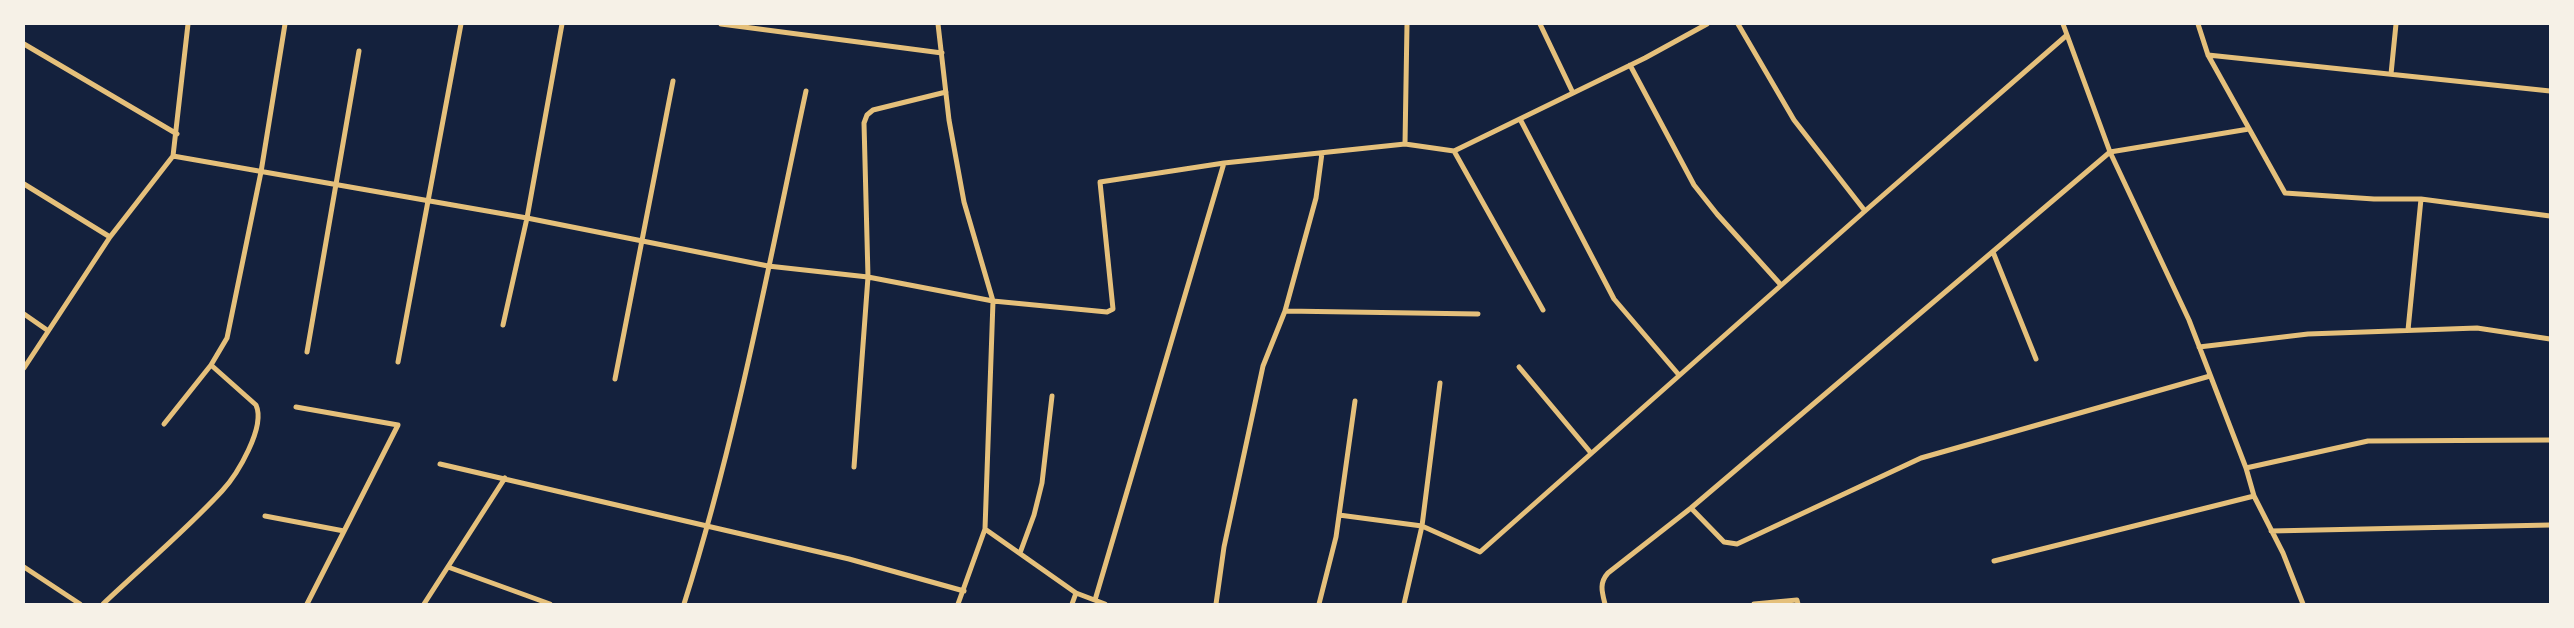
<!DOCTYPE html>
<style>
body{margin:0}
#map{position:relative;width:2574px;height:628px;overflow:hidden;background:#14213d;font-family:Literata,serif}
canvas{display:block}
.frame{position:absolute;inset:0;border:25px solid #f6f1e7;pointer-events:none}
</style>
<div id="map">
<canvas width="2574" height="628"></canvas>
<div class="frame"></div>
</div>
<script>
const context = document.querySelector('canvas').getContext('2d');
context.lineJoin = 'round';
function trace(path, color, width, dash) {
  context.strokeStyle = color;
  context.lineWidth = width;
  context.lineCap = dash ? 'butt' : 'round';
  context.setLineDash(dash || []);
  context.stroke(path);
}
trace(new Path2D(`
 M 188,24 L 173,156 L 527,218 L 768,266 L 868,277 L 993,301 L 1107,312 L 1113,309 L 1100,182 L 1224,163 L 1405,144 L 1454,151 L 1645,58 L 1707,24
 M 721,24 L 942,53
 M 938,24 L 949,120 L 964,202 L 993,301 L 985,529 L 1076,593 L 1105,604
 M 1540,24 L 1573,93
 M 1738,24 L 1794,120 L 1865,211
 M 2063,24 L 2110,152 L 2189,320 L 2246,468 L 2254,496 L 2283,553 L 2303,604
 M 2198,24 L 2208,55 L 2285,193 L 2374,199 L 2421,199 L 2550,216
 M 24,44 L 177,134
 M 2208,55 L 2550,91
 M 1630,65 L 1694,185 L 1717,214 L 1781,285
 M 2391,74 L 2396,24
 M 1520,119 L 1614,299 L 1679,375
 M 1405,144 L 1407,24
 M 1454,151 L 1543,310
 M 24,184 L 110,237
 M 1993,252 L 2036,359
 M 1285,311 L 1478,314
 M 24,314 L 47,330
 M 503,325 L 527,218 L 562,24
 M 2408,330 L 2421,199
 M 2199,347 L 2308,334 L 2477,328 L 2550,339
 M 307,352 L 359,51
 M 398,362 L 461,24
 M 1519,367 L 1591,453
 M 24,368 L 110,237 L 173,156
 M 615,379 L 673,81
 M 296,407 L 398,425 L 307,604
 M 164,424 L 211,365 L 227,338 L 261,172 L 285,24
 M 440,464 L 849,559 L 964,591
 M 854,467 L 868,277 L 864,123 L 867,115 L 873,110 L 946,92
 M 2246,468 L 2368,441 L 2550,440
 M 1691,508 L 1724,542 L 1737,544 L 1921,458 L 2210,376
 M 1339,515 L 1422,526 L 1480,552 L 1865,211 L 2067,35
 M 265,516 L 344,531
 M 2271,531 L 2550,525
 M 1020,553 L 1034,515 L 1042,483 L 1052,396
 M 1994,561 L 2254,496
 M 24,567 L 80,604
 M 448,567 L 550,604
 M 1095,600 L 1224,163
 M 103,604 C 142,567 185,531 222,491 C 237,475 266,427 256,405 L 211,365
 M 424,604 L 505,478
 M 684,604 C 737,437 769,263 806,91
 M 958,604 L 985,529
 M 1072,604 L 1076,593
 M 1216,604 L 1224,547 L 1263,366 L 1285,311 L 1316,198 L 1322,153
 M 1319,604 L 1336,537 L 1355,401
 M 1404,604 L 1422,526 L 1440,383
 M 1605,604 C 1602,592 1599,583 1608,573 L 1691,508 L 2110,152 L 2249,129
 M 1754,604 L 1797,600 L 1798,604`), '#e5c07b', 5);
</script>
